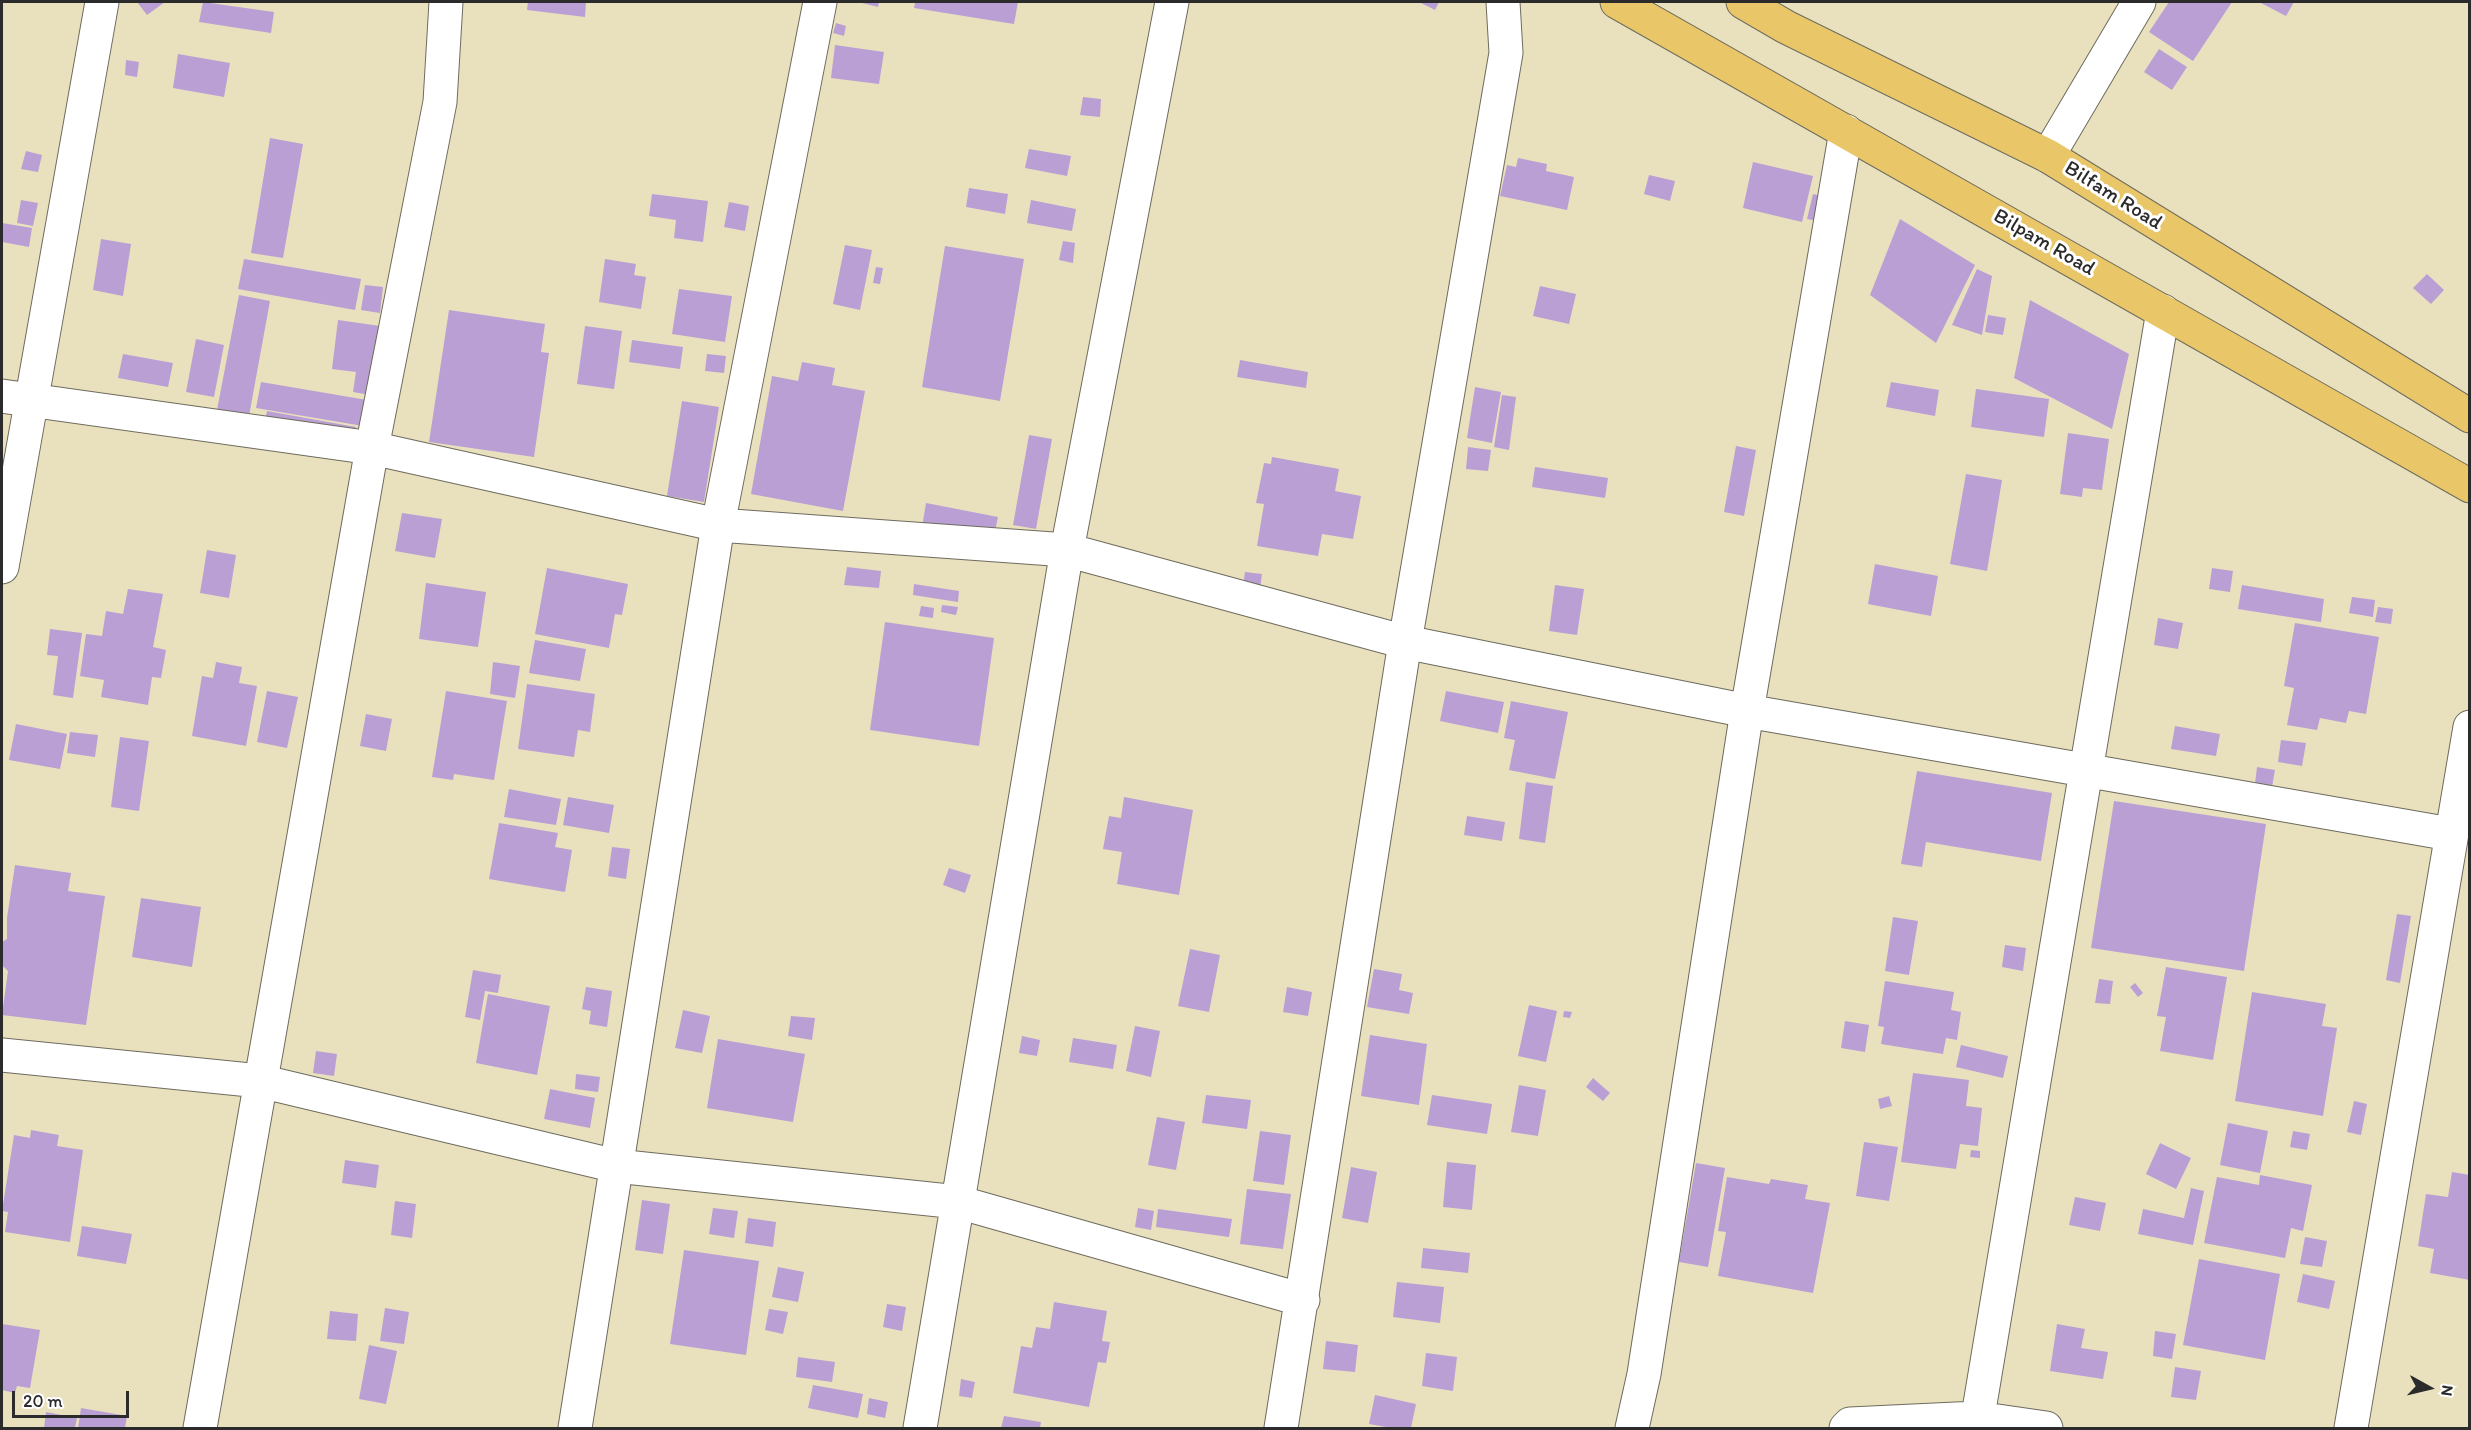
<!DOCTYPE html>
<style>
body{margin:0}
#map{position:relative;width:2471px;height:1430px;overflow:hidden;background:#e9e1be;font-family:Itim,sans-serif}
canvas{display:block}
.frame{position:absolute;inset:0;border:3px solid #2b2b2b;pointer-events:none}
.north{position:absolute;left:2399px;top:1358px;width:60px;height:60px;-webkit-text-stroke:4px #fff;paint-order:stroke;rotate:98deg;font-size:16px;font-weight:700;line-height:24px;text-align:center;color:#2b2b2b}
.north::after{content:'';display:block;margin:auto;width:21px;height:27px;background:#2b2b2b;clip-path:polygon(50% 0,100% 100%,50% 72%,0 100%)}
.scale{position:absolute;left:12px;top:1391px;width:117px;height:27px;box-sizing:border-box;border:3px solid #2b2b2b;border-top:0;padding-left:8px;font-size:18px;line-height:21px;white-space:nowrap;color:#2b2b2b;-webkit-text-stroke:4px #fff;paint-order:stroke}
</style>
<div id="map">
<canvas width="2471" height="1430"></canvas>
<div class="frame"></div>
<div class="north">N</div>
<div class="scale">20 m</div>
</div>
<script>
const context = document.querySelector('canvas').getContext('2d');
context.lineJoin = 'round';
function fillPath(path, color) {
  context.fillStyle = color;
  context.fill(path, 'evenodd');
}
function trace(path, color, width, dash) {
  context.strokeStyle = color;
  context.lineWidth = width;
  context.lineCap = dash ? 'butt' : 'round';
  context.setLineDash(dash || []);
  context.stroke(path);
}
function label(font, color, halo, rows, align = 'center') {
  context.font = font + ' Itim,sans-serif';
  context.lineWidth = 6;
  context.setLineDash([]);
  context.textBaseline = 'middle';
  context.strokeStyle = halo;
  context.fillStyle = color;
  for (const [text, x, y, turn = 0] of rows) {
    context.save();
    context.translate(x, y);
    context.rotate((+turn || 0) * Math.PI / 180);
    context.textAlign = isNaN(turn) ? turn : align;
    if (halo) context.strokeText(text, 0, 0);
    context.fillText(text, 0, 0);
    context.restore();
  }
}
fillPath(new Path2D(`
 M 137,2 L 165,2 L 147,15 Z
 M 203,2 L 274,12 L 271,33 L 199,22 Z
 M 528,2 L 586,2 L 585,17 L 527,10 Z
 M 858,2 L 879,2 L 878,7 Z
 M 915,2 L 1018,2 L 1014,24 L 914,8 Z
 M 1419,2 L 1439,2 L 1435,10 Z
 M 2169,2 L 2232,2 L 2193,61 L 2149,32 Z
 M 2259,2 L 2294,2 L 2286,16 Z
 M 836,23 L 846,26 L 844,36 L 833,33 Z
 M 835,45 L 884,52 L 879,84 L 831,78 Z
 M 2159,49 L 2187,67 L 2172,90 L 2144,72 Z
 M 178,54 L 230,63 L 224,97 L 173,88 Z
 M 126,60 L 139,62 L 137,77 L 125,75 Z
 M 1083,97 L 1101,99 L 1100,117 L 1080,115 Z
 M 270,138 L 303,144 L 283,258 L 251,253 Z
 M 1029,149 L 1071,156 L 1067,176 L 1025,168 Z
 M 26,151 L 42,155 L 38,172 L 21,169 Z
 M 1518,158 L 1547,164 L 1546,171 L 1574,177 L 1567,210 L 1500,196 L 1507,165 L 1516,167 Z
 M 1753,162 L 1813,176 L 1802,222 L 1743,208 Z
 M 1649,175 L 1675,181 L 1670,201 L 1644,194 Z
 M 969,188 L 1008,194 L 1005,214 L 966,207 Z
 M 652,194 L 708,201 L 703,242 L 674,238 L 676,220 L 649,216 Z
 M 1813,194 L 1830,198 L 1824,222 L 1807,219 Z
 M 21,200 L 38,203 L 33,226 L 17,223 Z
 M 1031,200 L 1076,209 L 1072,231 L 1027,223 Z
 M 729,202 L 749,206 L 745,231 L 724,227 Z
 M 1900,219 L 1975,265 L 1936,343 L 1870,295 Z
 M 2,223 L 32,228 L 29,247 L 2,242 Z
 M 101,239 L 131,244 L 123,296 L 93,290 Z
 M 1063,241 L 1075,243 L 1073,263 L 1059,260 Z
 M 845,245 L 872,250 L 860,310 L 833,304 Z
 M 945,246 L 1024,259 L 1000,401 L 922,387 Z
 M 244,259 L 361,279 L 355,310 L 238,289 Z
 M 605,259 L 636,264 L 634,275 L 646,277 L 641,309 L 599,302 Z
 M 876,267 L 883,268 L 880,284 L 873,283 Z
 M 1977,269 L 1992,276 L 1982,335 L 1952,325 Z
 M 2427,274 L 2444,290 L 2431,304 L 2413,288 Z
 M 365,285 L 383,287 L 380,313 L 361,310 Z
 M 1540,286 L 1576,294 L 1569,324 L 1533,316 Z
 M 679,289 L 732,296 L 725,342 L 672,334 Z
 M 239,295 L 270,301 L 249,416 L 217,410 Z
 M 2030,300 L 2129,354 L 2112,429 L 2014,378 Z
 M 449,310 L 545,324 L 541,352 L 549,353 L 534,457 L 429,442 Z
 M 1988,315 L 2006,318 L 2003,335 L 1985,332 Z
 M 338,320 L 380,326 L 370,395 L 353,392 L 356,372 L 332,369 Z
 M 585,326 L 622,331 L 614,389 L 577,384 Z
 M 196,339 L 224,345 L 214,397 L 186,392 Z
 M 632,340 L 683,347 L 680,369 L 629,362 Z
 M 123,354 L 173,363 L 168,387 L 118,378 Z
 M 707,354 L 726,356 L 724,373 L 705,371 Z
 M 1240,360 L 1308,372 L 1306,388 L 1237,377 Z
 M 802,362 L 835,368 L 832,385 L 865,391 L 843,511 L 751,494 L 772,376 L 798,381 Z
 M 261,382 L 367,400 L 363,426 L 256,408 Z
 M 1891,382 L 1939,390 L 1935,416 L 1886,407 Z
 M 1475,387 L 1501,392 L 1492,443 L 1467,438 Z
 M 1976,389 L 2049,399 L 2044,437 L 1971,427 Z
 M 1502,395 L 1516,397 L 1509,450 L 1494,447 Z
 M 682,401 L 719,407 L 704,502 L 667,496 Z
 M 267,411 L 356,427 L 354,440 L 264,425 Z
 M 2068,433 L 2109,439 L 2102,490 L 2083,488 L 2082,497 L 2060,494 Z
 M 1029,435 L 1052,439 L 1036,529 L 1013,525 Z
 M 1736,446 L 1756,450 L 1744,516 L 1724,512 Z
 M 1468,447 L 1491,450 L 1488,471 L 1466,469 Z
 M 1272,457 L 1339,469 L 1335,491 L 1361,496 L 1353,539 L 1322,534 L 1318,556 L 1257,546 L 1264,504 L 1256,503 L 1264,463 L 1271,464 Z
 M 1535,467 L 1608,478 L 1605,498 L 1532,487 Z
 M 1966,474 L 2002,480 L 1987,571 L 1950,564 Z
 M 926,503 L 998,517 L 992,546 L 921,533 Z
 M 402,513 L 442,519 L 435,558 L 395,551 Z
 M 207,550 L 236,555 L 229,598 L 200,593 Z
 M 1875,564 L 1938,576 L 1931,616 L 1868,604 Z
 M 847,567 L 881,571 L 879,588 L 844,585 Z
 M 547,568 L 628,584 L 622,615 L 615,614 L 609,648 L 535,634 Z
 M 2212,568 L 2233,571 L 2230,592 L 2209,589 Z
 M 1245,572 L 1262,574 L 1259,595 L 1242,593 Z
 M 426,583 L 486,592 L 478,647 L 419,639 Z
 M 914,584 L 959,591 L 958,602 L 913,595 Z
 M 1555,585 L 1584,589 L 1577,635 L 1549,631 Z
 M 2242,585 L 2324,599 L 2321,622 L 2238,609 Z
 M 128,589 L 163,594 L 153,647 L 166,650 L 161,678 L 152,677 L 148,705 L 101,697 L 104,680 L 80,676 L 86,634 L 102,636 L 106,611 L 123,614 Z
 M 2352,597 L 2375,600 L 2373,617 L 2349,613 Z
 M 942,605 L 958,607 L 956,615 L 941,612 Z
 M 921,606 L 934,608 L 933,618 L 919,616 Z
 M 2378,607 L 2393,609 L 2391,624 L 2375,622 Z
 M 2158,618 L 2183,623 L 2178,649 L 2154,645 Z
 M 885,622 L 994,638 L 979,746 L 870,730 Z
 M 2295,623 L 2379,637 L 2366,714 L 2349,711 L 2346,723 L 2320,718 L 2317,730 L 2287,725 L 2294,688 L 2284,686 Z
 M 50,629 L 82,633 L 73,698 L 53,695 L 58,656 L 47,655 Z
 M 535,640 L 586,649 L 580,681 L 529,673 Z
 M 216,662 L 242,667 L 239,683 L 257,686 L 246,746 L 192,736 L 202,676 L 213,678 Z
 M 493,662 L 520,666 L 515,698 L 490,694 Z
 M 527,684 L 595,694 L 590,732 L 578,730 L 574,757 L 518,749 Z
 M 267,691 L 298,697 L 287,748 L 257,742 Z
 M 446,691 L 507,701 L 494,780 L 454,774 L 453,780 L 432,777 Z
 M 1446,691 L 1504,702 L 1498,733 L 1440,721 Z
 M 1511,701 L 1568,712 L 1555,779 L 1509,770 L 1515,740 L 1504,738 Z
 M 366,714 L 392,719 L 386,751 L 360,746 Z
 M 16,724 L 67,734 L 60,769 L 9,760 Z
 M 2175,726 L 2220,734 L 2216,756 L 2171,749 Z
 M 70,732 L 98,735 L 95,757 L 67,753 Z
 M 120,737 L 149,741 L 139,811 L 111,807 Z
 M 2281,740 L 2306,743 L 2302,766 L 2278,762 Z
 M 2257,767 L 2275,770 L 2272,787 L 2255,784 Z
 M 1917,771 L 2052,793 L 2041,861 L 1926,842 L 1922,867 L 1901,864 Z
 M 1526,782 L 1553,786 L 1545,843 L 1519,839 Z
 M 509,789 L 561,799 L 556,825 L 504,817 Z
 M 568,797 L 614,805 L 609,833 L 563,825 Z
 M 1124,797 L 1193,810 L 1179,895 L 1117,884 L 1122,852 L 1103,849 L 1109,816 L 1121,818 Z
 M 2114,801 L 2266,824 L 2244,971 L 2091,948 Z
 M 1467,816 L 1505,822 L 1502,841 L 1464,835 Z
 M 499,823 L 558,833 L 555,847 L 572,850 L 565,892 L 489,879 Z
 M 612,847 L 630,849 L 626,879 L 608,876 Z
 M 15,865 L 71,873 L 68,891 L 105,896 L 86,1025 L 2,1015 L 8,971 L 2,965 L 2,942 L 7,939 L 7,918 Z
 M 949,868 L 971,875 L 965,893 L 943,885 Z
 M 141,898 L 201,907 L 192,967 L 132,957 Z
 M 2397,914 L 2411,916 L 2400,983 L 2386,980 Z
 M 1893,917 L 1918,921 L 1909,975 L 1885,971 Z
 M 2005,945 L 2026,948 L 2023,971 L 2002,967 Z
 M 1190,949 L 1220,955 L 1209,1012 L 1178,1006 Z
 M 2166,967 L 2227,977 L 2213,1060 L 2160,1051 L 2166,1017 L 2157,1016 Z
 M 1374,969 L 1402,974 L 1399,990 L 1413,993 L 1409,1014 L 1367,1007 Z
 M 473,970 L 501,975 L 498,993 L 485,991 L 480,1020 L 465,1017 Z
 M 2099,979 L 2113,981 L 2110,1004 L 2095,1003 Z
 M 1885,981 L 1954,992 L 1951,1010 L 1961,1012 L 1957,1040 L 1946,1038 L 1943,1054 L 1881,1044 L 1884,1027 L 1878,1026 Z
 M 2135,983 L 2143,993 L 2138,997 L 2130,987 Z
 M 586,987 L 612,991 L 607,1027 L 589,1024 L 591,1011 L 582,1009 Z
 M 1287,987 L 1312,992 L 1308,1016 L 1283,1012 Z
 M 2252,992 L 2326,1004 L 2322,1026 L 2337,1028 L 2323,1116 L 2235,1101 Z
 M 488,994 L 550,1006 L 537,1075 L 476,1063 Z
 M 1529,1005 L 1557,1011 L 1546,1062 L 1518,1056 Z
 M 683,1010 L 710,1016 L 702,1053 L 675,1048 Z
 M 1564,1011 L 1572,1012 L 1570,1018 L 1563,1017 Z
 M 791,1016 L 815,1018 L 812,1040 L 788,1036 Z
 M 1845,1021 L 1869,1025 L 1865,1052 L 1841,1048 Z
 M 1135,1026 L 1160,1031 L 1151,1077 L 1126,1071 Z
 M 1370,1035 L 1427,1044 L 1419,1105 L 1361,1096 Z
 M 1022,1036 L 1040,1040 L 1037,1056 L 1019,1053 Z
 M 1073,1038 L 1117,1045 L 1113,1069 L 1069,1062 Z
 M 718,1039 L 805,1054 L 793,1122 L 707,1108 Z
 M 1961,1045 L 2008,1056 L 2003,1078 L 1956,1067 Z
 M 316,1051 L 337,1054 L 334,1076 L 313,1073 Z
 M 1913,1073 L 1969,1080 L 1966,1106 L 1982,1108 L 1978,1146 L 1960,1144 L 1956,1169 L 1901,1162 Z
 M 576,1074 L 600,1077 L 598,1092 L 575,1089 Z
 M 1593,1078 L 1610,1093 L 1603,1101 L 1586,1087 Z
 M 1519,1085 L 1546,1090 L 1538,1136 L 1511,1132 Z
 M 550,1089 L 595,1098 L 590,1128 L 544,1119 Z
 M 1206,1095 L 1251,1100 L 1247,1129 L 1202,1123 Z
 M 1432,1095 L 1492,1104 L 1487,1134 L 1427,1125 Z
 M 1889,1096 L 1892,1106 L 1880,1109 L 1878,1099 Z
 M 2354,1101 L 2367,1104 L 2361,1135 L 2347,1132 Z
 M 1157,1117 L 1185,1122 L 1176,1170 L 1148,1165 Z
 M 2228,1123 L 2268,1131 L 2260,1173 L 2220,1165 Z
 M 31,1130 L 59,1135 L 57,1146 L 83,1150 L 70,1242 L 5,1232 L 8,1212 L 2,1211 L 14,1135 L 30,1138 Z
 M 1260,1131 L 1291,1135 L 1284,1185 L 1253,1181 Z
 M 2293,1131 L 2310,1134 L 2307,1150 L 2290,1147 Z
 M 1864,1142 L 1898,1147 L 1889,1201 L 1856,1196 Z
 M 2160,1143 L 2191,1158 L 2176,1189 L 2146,1174 Z
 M 1971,1150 L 1980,1151 L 1980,1158 L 1970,1157 Z
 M 345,1160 L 379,1165 L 376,1188 L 342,1183 Z
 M 1447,1162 L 1476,1165 L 1472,1210 L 1443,1207 Z
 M 1696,1163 L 1725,1168 L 1708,1267 L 1679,1262 Z
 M 1351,1167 L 1377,1172 L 1368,1223 L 1342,1218 Z
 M 2452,1172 L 2470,1175 L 2470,1280 L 2430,1273 L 2434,1249 L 2418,1246 L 2426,1194 L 2448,1197 Z
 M 2260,1175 L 2312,1185 L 2303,1231 L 2291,1228 L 2285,1258 L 2204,1243 L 2217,1177 L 2259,1185 Z
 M 1727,1177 L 1769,1184 L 1771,1179 L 1808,1185 L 1805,1199 L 1830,1203 L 1813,1293 L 1718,1276 L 1726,1232 L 1718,1231 Z
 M 2191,1188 L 2204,1191 L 2193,1245 L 2138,1234 L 2143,1209 L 2184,1218 Z
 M 1247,1189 L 1291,1194 L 1283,1249 L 1240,1244 Z
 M 2075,1197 L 2106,1203 L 2100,1231 L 2069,1225 Z
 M 642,1200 L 670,1204 L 663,1254 L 635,1250 Z
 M 395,1201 L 416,1204 L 412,1238 L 391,1235 Z
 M 713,1208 L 738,1211 L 734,1238 L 709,1234 Z
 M 1138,1208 L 1154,1211 L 1151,1230 L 1135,1227 Z
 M 1158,1209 L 1232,1219 L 1229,1237 L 1156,1227 Z
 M 748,1218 L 776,1222 L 773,1247 L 745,1243 Z
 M 82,1226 L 132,1234 L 126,1264 L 77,1256 Z
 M 2305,1237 L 2327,1241 L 2322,1267 L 2300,1264 Z
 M 1423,1248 L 1470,1253 L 1468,1273 L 1421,1268 Z
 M 684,1250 L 759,1261 L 746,1355 L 670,1344 Z
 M 2199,1259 L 2280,1274 L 2265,1360 L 2183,1345 Z
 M 778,1267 L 804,1272 L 798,1302 L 772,1297 Z
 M 2303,1274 L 2335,1281 L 2329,1309 L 2297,1302 Z
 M 1397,1282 L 1444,1287 L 1440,1323 L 1393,1317 Z
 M 1054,1302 L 1107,1311 L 1102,1341 L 1110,1342 L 1106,1363 L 1098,1362 L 1089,1407 L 1013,1393 L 1021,1346 L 1032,1348 L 1036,1327 L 1050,1329 Z
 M 887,1304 L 906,1307 L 902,1331 L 883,1327 Z
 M 385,1308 L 409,1312 L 404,1344 L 380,1341 Z
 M 769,1309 L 788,1312 L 783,1334 L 765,1330 Z
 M 330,1311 L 358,1314 L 356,1341 L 327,1339 Z
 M 2,1324 L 40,1330 L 30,1388 L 17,1386 L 15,1393 L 2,1390 Z
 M 2057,1324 L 2085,1329 L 2081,1348 L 2108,1352 L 2103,1379 L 2050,1371 Z
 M 2155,1331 L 2176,1334 L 2172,1359 L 2153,1356 Z
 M 1326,1341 L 1358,1345 L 1355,1372 L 1323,1369 Z
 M 369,1345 L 397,1351 L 386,1404 L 359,1399 Z
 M 1426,1353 L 1457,1357 L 1453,1391 L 1422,1386 Z
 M 798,1357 L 835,1362 L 832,1382 L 796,1377 Z
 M 2175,1367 L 2201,1371 L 2196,1400 L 2171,1397 Z
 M 961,1379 L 975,1382 L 972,1398 L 959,1396 Z
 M 813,1385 L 863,1394 L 858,1418 L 808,1408 Z
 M 1375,1395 L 1416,1404 L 1411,1428 L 1392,1428 L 1369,1424 Z
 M 869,1398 L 888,1402 L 885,1418 L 867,1414 Z
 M 81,1408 L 127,1416 L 125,1428 L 78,1428 Z
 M 46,1412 L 77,1418 L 75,1428 L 44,1428 Z
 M 1004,1416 L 1041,1422 L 1040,1428 L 1001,1428 Z`), '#ba9fd5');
const minor = new Path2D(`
 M 2048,156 L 2139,2
 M 2,396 L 372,448 L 718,525 L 1067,550 L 1405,642 L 1747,711 L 2450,834
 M 2,567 L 102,2
 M 2,1055 L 260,1081 L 616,1166 L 958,1202 L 1303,1300
 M 200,1428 L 372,448 L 440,102 L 446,2
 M 575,1428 L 718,525 L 820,2
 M 920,1428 L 1067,550 L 1172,2
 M 1281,1428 L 1405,642 L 1506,53 L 1503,2
 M 1632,1428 L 1644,1374 L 1747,711 L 1846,131
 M 1846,1428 L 1850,1424 L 1977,1418 L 2046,1428
 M 1976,1428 L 2163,311
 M 2351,1428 L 2470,727`);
const major = new Path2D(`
 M 1617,2 L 2470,486
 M 1743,2 L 1786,27 L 2048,156 L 2470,416`);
trace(minor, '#6e6b5e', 35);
trace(major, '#6e6b5e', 35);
trace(minor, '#fff', 33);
trace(major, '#e9c769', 33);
label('21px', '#2b2b2b', '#fff', [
 ["Bilfam Road",2113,196,32],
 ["Bilpam Road",2044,243,30]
]);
</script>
